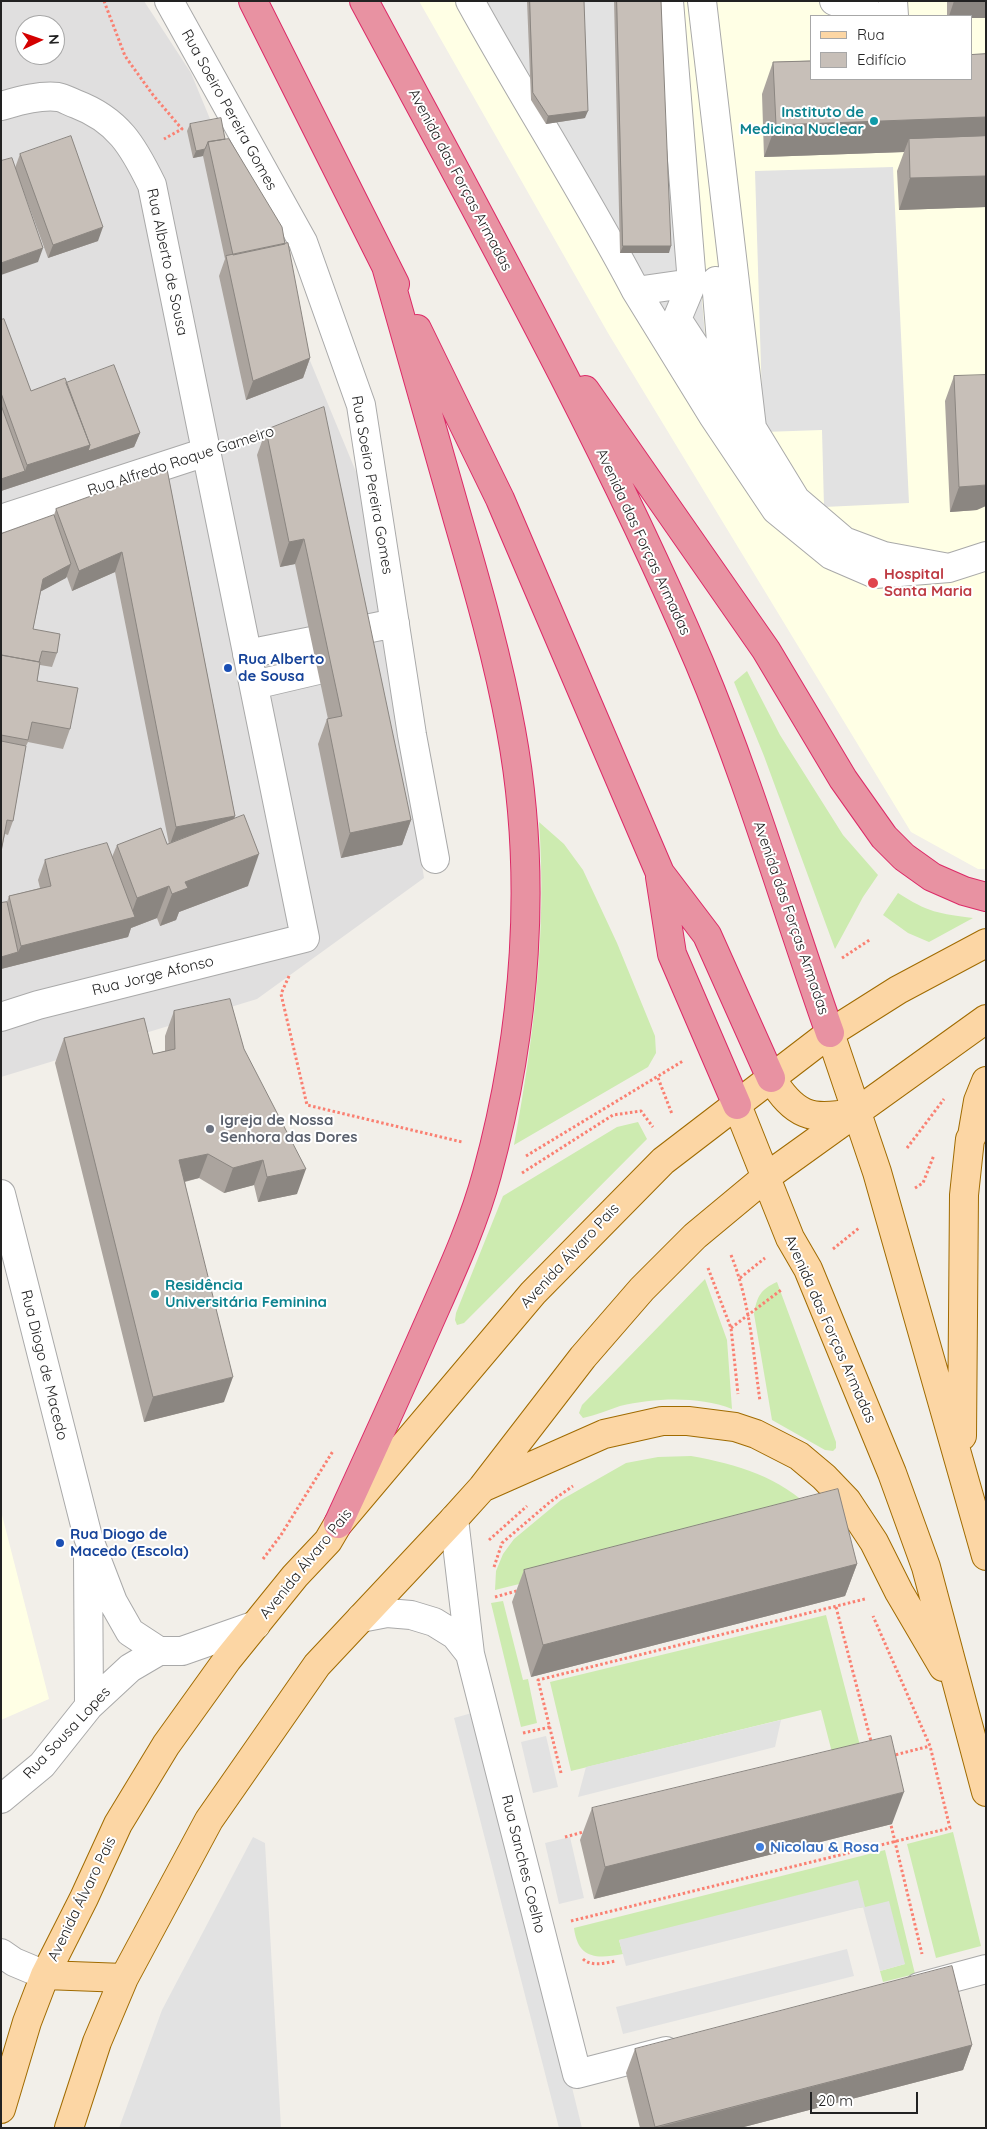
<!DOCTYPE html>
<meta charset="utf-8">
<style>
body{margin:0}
#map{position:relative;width:987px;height:2129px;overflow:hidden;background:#f2efe9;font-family:Quicksand,sans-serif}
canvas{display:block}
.frame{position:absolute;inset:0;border:2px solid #222;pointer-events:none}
.legend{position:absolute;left:810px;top:15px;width:162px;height:65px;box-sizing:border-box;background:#fff;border:1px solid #a7a7a7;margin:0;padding:6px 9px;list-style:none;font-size:15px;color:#222}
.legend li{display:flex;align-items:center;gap:10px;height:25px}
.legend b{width:25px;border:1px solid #a7a7a7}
.north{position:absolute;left:15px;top:15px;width:50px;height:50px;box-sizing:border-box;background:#fff;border:1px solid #a7a7a7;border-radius:50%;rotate:87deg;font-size:14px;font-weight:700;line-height:20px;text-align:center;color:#222}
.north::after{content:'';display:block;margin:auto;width:18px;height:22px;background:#d40000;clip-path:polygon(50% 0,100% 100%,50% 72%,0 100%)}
.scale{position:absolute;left:810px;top:2092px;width:108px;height:22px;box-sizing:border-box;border:2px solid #222;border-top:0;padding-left:6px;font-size:15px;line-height:18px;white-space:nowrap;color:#222;-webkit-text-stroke:4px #fff;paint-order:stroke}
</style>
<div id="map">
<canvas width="987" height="2129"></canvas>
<div class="frame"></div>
<ul class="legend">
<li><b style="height:6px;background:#fcd6a4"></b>Rua</li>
<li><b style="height:14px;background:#c7bfb8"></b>Edifício</li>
</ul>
<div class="north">N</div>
<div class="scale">20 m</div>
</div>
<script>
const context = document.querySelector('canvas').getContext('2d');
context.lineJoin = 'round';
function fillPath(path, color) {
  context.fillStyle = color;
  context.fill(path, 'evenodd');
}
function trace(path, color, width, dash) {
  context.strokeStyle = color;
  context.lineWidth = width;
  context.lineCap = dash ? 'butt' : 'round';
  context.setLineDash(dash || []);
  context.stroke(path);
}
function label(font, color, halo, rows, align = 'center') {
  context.font = font + ' Quicksand,sans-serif';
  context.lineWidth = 4;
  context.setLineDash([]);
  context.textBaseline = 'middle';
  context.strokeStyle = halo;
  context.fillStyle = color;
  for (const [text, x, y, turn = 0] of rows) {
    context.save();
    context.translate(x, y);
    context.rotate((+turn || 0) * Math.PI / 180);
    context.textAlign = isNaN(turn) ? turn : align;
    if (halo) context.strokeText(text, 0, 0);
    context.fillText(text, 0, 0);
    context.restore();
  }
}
fillPath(new Path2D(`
 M 1,1 L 144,1 L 191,73 L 366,496 L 424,878 L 257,999 L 1,1077 ZM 25,25 L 55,25 L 55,55 L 25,55 Z`), '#e0dfdf');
fillPath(new Path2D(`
 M 419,1 L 986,1 L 986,869 L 978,869 L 911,832 L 608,333 ZM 811,16 L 971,16 L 971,79 L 811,79 Z
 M 1,1511 L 49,1699 L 1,1720 Z`), '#ffffe5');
fillPath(new Path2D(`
 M 747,671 L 780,735 L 843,835 L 878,875 L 863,897 L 835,949 L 764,756 L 734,682 Z
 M 539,822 L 564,844 L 583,870 L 617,943 L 655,1036 L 656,1053 L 648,1067 L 514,1145 C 534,1037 547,932 539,822 Z
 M 898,893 C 927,912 940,914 973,918 L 929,942 L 908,933 L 883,915 Z
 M 638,1122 L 647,1139 L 464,1323 L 457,1325 L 455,1320 L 456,1313 L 503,1196 L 617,1127 Z
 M 705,1279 L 727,1340 L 732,1409 C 698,1396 655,1398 620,1406 C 608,1410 596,1415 583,1418 L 579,1413 L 582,1405 Z
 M 777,1282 L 836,1442 L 836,1448 L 833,1451 L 825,1450 L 772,1420 L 754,1314 C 757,1296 761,1289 777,1282 Z
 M 691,1456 C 737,1464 780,1477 814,1511 L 495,1590 L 496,1571 L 503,1554 L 514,1539 L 561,1500 L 626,1463 L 658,1457 Z
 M 503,1601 L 523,1680 L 528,1679 L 537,1723 L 521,1727 L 491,1603 Z
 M 826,1615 L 863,1757 L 835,1764 L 821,1710 L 571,1771 L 550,1682 Z
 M 953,1832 L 981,1946 L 936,1958 L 907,1844 Z
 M 885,1850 L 915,1974 L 883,1982 L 880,1971 L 905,1964 L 865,1907 L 619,1940 L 623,1954 C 596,1959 578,1959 574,1928 Z`), '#cdebb0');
fillPath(new Path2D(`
 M 460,1 L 676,1 L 705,335 L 652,335 Z
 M 893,167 L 909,503 L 824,507 L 822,430 L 763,432 L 755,171 Z
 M 479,1711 L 582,2128 L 559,2128 L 454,1718 Z
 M 781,1720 L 775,1747 L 578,1797 L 586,1767 Z
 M 546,1736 L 558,1787 L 533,1793 L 521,1742 Z
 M 253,1837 L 265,1843 L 281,2128 L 119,2128 L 162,2010 Z
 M 570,1837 L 584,1898 L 559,1904 L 545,1843 Z
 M 858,1880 L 865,1907 L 889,1901 L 905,1964 L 880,1971 L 863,1907 L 626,1966 L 619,1940 Z
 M 847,1949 L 854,1976 L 623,2034 L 616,2007 Z`), '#e2e2e2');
const minor = new Path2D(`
 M 169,1 L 303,242 L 361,405 L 412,735 L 435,859
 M 470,1 C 524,99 584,192 636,291 L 692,283
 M 669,1 L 692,283 L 677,319 L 726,394 L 752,428
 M 702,1 L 752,428 L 796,500 L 844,541 L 884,556 L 949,568
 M 834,1 L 875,16
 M 893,1 L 894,16
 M 1,106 C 19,101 39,95 58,97 C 64,98 70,102 76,104 C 118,120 133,146 152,185 L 305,938 L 38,1005 L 1,1017
 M 716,281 L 725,390
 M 636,291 L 713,416 L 776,510 L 831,555 L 875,574 L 949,568 L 986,556
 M 1,519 L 206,452
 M 356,631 L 395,623
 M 247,654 L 312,641
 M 254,685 L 318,670
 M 1,1194 L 88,1537 L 113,1602 L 130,1632 L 159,1651 L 182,1651 L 256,1625
 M 454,1519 L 470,1654 L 577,2074 L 666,2051
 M 88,1556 L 89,1706
 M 361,1618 L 387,1613 L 411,1615 L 434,1622 L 455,1635 L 470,1654
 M 1,1799 L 42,1765 L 89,1706 L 130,1668 L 159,1651
 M 1,1953 L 14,1962 L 45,1975
 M 919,1987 L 986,1969`);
const major = new Path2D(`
 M 830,1033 L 877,1172 L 986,1556
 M 771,1078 C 794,1115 811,1122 853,1112
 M 737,1105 L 790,1238 L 808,1269 L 892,1473 L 926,1567 L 986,1792
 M 962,1436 L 964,1195 L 970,1139 L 972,1136 L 978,1101 L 986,1081
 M 484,1487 L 604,1434 L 662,1421 L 688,1421 L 735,1427 L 756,1434 L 799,1456 L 824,1477 L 847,1501 L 874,1542 L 899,1592 L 943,1667
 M 45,1975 L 124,1978
 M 1,2109 L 27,2022 L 45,1975 L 84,1898 L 118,1824 L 166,1745 L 227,1660 L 295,1576 L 328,1541 L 338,1524 L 533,1293 L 663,1161 L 830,1033 L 898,990 L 986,943
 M 69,2128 L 97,2042 L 124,1978 L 209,1820 L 317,1665 L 454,1519 L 482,1488 L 583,1357 L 642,1289 L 695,1236 L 766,1177 L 986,1019`);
const highway = new Path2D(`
 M 253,1 L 395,284
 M 364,1 C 481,219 602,435 699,662 C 750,783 786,909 830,1033
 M 417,329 L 500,499 L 660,873 L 707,935 L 771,1078
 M 585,390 L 766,650 L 843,779 L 884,837 L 904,857 L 932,877 L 964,891 L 986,897
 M 660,877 L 672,954 L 737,1105
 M 338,1524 C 368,1459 398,1393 427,1327 C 449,1277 473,1226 487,1174 C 526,1031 538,876 511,730 C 498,659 478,589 458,520 C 434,435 410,351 386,266`);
trace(minor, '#a9a9a9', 30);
trace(major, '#a06b00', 30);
trace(highway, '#dc2a67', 30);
trace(new Path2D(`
 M 104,1 L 125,56 L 153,95 L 182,129 L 164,139
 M 237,442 L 267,433
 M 842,958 L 871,939
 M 289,976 L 281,994 L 307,1105 L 462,1142
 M 658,1078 L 672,1114
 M 907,1148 L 944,1099
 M 526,1156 L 683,1061
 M 522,1173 L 613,1115 L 641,1111 L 653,1127
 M 915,1188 L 923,1183 L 934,1155
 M 833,1249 L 859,1228
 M 731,1255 C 750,1302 753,1351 760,1401
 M 708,1268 L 731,1328 L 738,1394
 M 740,1278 L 765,1258
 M 731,1328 L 781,1290
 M 489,1540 L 527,1506
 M 263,1559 L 281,1535 L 333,1451
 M 494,1567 L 502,1543 L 550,1502 L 573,1486
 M 495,1597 L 520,1590
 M 836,1607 L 872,1745
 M 523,1733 L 550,1727
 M 891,1756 L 930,1746
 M 561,1773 L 538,1680 L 865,1599
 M 890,1821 L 922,1954
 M 565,1837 L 587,1831
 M 571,1921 L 950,1828 L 930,1746 L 873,1616
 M 583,1959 C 592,1967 605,1963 616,1961`), '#fa8072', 3, [2.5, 2.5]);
trace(minor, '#fff', 28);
trace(major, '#fcd6a4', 28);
trace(highway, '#e892a2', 28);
fillPath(new Path2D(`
 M 527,1 L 584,1 L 585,118 L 546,124 L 531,100 Z
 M 614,1 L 661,1 L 669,253 L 620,253 Z
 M 947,1 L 986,1 L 986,18 L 971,18 L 971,16 L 947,16 Z
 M 986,54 L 986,207 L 899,210 L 897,171 L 904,152 L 764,157 L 762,94 L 773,62 Z
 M 190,124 L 225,139 L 285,244 L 310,358 L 303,378 L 246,400 L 219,276 L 225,259 L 203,156 L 193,158 L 187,131 Z
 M 20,154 L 98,241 L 48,258 L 15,168 Z
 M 1,320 L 31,391 L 66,383 L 140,433 L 134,447 L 1,491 Z
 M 954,376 L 977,510 L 950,512 L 945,401 Z
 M 266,430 L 411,820 L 402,845 L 341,858 L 318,744 L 327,719 L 328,719 L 295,564 L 280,567 L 257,455 Z
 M 167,469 L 235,816 L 234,819 L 248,886 L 179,912 L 176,920 L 160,926 L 157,918 L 131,928 L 128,937 L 1,969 L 1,903 L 7,902 L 9,896 L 40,888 L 38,880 L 45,860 L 112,857 L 117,845 L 169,844 L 115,572 L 72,591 L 67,577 L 41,591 L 33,629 L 57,653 L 52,667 L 40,665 L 37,681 L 70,729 L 63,749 L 28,742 L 26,746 L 13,821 L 8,835 L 5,834 L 1,852 L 1,534 L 54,515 L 56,509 Z
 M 174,1011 L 244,1049 L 297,1194 L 258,1202 L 254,1185 L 224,1193 L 199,1178 L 185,1182 L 224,1402 L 144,1422 L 55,1063 L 64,1038 L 153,1054 L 165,1051 L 165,1036 Z
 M 857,1564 L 845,1596 L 531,1677 L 512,1602 L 524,1570 Z
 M 592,1808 L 892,1824 L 594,1899 L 580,1840 Z
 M 972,2045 L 963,2070 L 740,2128 L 640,2128 L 626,2073 L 635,2049 Z`), '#aba49e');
fillPath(new Path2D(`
 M 954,1 L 986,1 L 986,18 L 971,18 L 971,16 L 949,16 Z
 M 588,111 L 585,118 L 546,124 L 548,116 Z
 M 986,117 L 986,149 L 909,139 L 904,152 L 764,157 L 776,125 Z
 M 205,149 L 203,156 L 193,158 L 196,151 Z
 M 986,176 L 986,207 L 899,210 L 910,178 Z
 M 103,227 L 98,241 L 48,258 L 53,245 Z
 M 623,246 L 671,246 L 669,253 L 620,253 Z
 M 43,248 L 38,262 L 1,275 L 1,263 Z
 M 310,358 L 303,378 L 246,400 L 253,381 Z
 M 140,433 L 134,447 L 1,491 L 1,479 L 25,471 L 27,465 L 90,445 Z
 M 986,485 L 986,506 L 977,510 L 950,512 L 959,487 Z
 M 304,539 L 295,564 L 280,567 L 289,542 Z
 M 122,552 L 115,572 L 72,591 L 79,571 Z
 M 71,564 L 66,578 L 38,593 L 43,579 Z
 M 235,816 L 228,835 L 169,847 L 176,827 Z
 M 411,820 L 402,845 L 341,858 L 350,833 Z
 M 259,854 L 248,886 L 179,912 L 176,920 L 160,926 L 172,894 L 185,882 Z
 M 169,886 L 157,918 L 131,928 L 128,937 L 1,969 L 1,957 L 18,952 L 21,946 L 130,918 L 137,898 Z
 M 208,1154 L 199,1178 L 170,1185 L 179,1160 Z
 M 263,1160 L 254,1185 L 224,1193 L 233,1168 Z
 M 306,1169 L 297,1194 L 258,1202 L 267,1177 Z
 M 233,1377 L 224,1402 L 144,1422 L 153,1397 Z
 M 857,1564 L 845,1596 L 531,1677 L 543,1645 Z
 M 904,1792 L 892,1824 L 594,1899 L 605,1867 Z
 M 972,2045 L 963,2070 L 740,2128 L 655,2128 Z`), '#8b8681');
const building = new Path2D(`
 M 530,1 L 584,1 L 588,111 L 548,116 L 533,93 Z
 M 617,1 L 661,1 L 671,246 L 623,246 Z
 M 986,54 L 986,117 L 776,125 L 773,62 L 811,61 L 811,79 L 971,79 L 971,55 Z
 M 221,118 L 225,139 L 208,142 L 205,149 L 196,151 L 190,124 Z
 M 71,136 L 103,227 L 53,245 L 20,154 Z
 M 986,136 L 986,176 L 910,178 L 909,139 Z
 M 229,139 L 282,227 L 285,244 L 233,255 L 208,142 Z
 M 12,158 L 43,248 L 1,263 L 1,161 Z
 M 288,243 L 310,358 L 253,381 L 226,256 Z
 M 4,319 L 31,391 L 65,378 L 90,445 L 27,465 L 1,393 L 1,320 Z
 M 114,365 L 140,433 L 88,451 L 90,445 L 66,383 Z
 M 986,375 L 986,485 L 959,487 L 954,376 Z
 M 1,405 L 25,471 L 1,479 Z
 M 324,407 L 411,820 L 350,833 L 327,719 L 342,716 L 304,539 L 289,542 L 266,430 Z
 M 167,469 L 235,816 L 176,827 L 122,552 L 79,571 L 56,509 Z
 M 54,515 L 71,564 L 43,579 L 33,629 L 60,634 L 57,653 L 42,651 L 39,662 L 1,655 L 1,534 Z
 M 1,655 L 40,662 L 37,681 L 78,688 L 70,729 L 32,722 L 28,740 L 1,735 Z
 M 1,741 L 26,746 L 13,821 L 7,820 L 1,852 Z
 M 244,815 L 259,854 L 185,882 L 188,888 L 172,894 L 169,886 L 137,898 L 117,845 L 161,828 L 167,844 Z
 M 107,843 L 135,917 L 21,946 L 9,896 L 51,886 L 45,860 Z
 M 7,902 L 18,952 L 1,957 L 1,903 Z
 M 230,999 L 244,1049 L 306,1169 L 267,1177 L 263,1160 L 233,1168 L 208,1154 L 179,1160 L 233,1377 L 153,1397 L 64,1038 L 144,1018 L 153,1054 L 175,1049 L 174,1011 Z
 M 838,1489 L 857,1564 L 543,1645 L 524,1570 Z
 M 891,1736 L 904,1792 L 605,1867 L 592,1808 Z
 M 952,1966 L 972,2045 L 655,2127 L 635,2049 Z`);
fillPath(building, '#c7bfb8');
trace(building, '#8b8681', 1);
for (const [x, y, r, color] of [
 [874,121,5,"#0f9aa8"],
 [873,583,6,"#e0444e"],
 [228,668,5,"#1a4fb4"],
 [210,1129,5,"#6b7280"],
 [155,1294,5,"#0f9aa8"],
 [60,1543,5,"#1a4fb4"],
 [760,1847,5,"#3f7fe0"]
]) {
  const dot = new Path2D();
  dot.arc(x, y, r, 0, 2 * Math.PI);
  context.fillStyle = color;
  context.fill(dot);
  trace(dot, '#fff', 2);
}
label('15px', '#222', '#fff', [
 ["Rua Soeiro Pereira Gomes",229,110,61],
 ["Avenida das Forças Armadas",460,180,62],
 ["Rua Alberto de Sousa",167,262,78],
 ["Rua Alfredo Roque Gameiro",181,461,-18],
 ["Rua Soeiro Pereira Gomes",372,485,80],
 ["Avenida das Forças Armadas",643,542,65],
 ["Avenida das Forças Armadas",791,918,71],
 ["Rua Jorge Afonso",153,976,-14],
 ["Avenida Álvaro Pais",570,1256,-47],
 ["Avenida das Forças Armadas",830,1329,66],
 ["Rua Diogo de Macedo",44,1365,76],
 ["Avenida Álvaro Pais",306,1564,-51],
 ["Rua Sousa Lopes",67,1733,-47],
 ["Rua Sanches Coelho",523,1864,76],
 ["Avenida Álvaro Pais",82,1899,-64]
]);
label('bold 15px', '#0d838f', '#fff', [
 ["Instituto de",864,112],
 ["Medicina Nuclear",864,129],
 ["Residência",165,1285,"left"],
 ["Universitária Feminina",165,1302,"left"]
], 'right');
label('bold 15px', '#be3a42', '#fff', [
 ["Hospital",884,574],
 ["Santa Maria",884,591]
], 'left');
label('bold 15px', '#164399', '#fff', [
 ["Rua Alberto",238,659],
 ["de Sousa",238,676],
 ["Rua Diogo de",70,1534],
 ["Macedo (Escola)",70,1551]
], 'left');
label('bold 15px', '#5b616d', '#fff', [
 ["Igreja de Nossa",220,1120],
 ["Senhora das Dores",220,1137]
], 'left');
label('bold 15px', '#366cbe', '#fff', [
 ["Nicolau & Rosa",770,1847]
], 'left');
</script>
